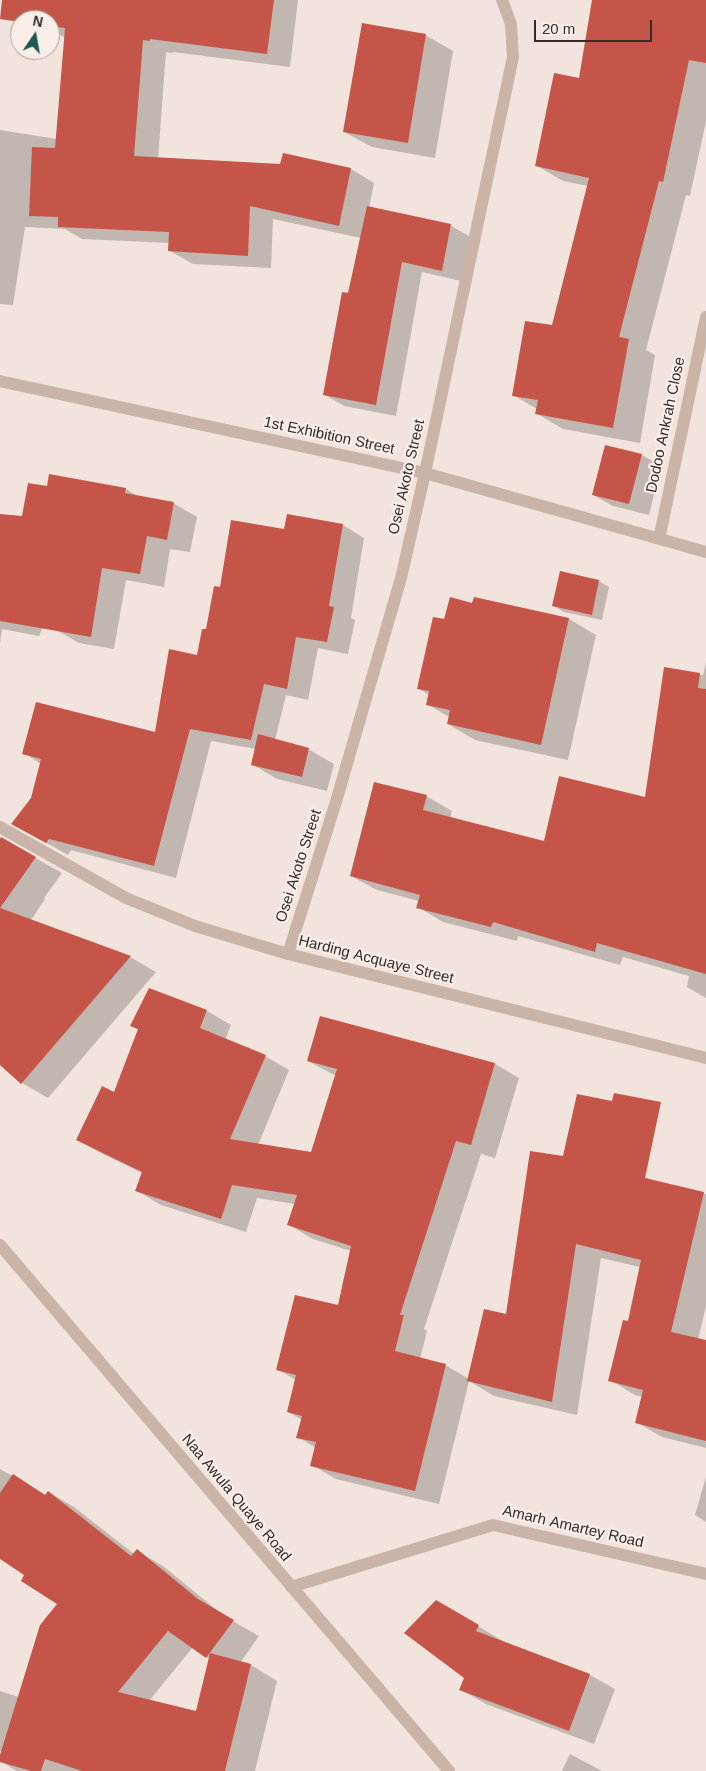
<!DOCTYPE html>
<style>
body{margin:0}
#map{position:relative;width:706px;height:1771px;overflow:hidden;background:#f2e4dc;font-family:Helvetica,sans-serif}
canvas{display:block}
.north{position:absolute;left:10px;top:10px;width:50px;height:50px;box-sizing:border-box;background:#f9efe8;border:1px solid #aba19b;border-radius:50%;rotate:12deg;font-size:14px;font-weight:700;line-height:20px;text-align:center;color:#362b28}
.north::after{content:'';display:block;margin:auto;width:18px;height:22px;background:#1e5753;clip-path:polygon(50% 0,100% 100%,50% 72%,0 100%)}
.scale{position:absolute;left:534px;top:20px;width:118px;height:22px;box-sizing:border-box;border:2px solid #362b28;border-top:0;padding-left:6px;font-size:15px;line-height:18px;white-space:nowrap;color:#362b28;-webkit-text-stroke:4px #f9efe8;paint-order:stroke}
</style>
<div id="map">
<canvas width="706" height="1771"></canvas>
<div class="north">N</div>
<div class="scale">20 m</div>
</div>
<script>
const context = document.querySelector('canvas').getContext('2d');
context.lineJoin = 'round';
function fillPath(path, color) {
  context.fillStyle = color;
  context.fill(path, 'evenodd');
}
function trace(path, color, width, dash) {
  context.strokeStyle = color;
  context.lineWidth = width;
  context.lineCap = dash ? 'butt' : 'round';
  context.setLineDash(dash || []);
  context.stroke(path);
}
function label(font, color, halo, rows, align = 'center') {
  context.font = font + ' Helvetica,sans-serif';
  context.lineWidth = 4.5;
  context.setLineDash([]);
  context.textBaseline = 'middle';
  context.strokeStyle = halo;
  context.fillStyle = color;
  for (const [text, x, y, turn = 0] of rows) {
    context.save();
    context.translate(x, y);
    context.rotate((+turn || 0) * Math.PI / 180);
    context.textAlign = isNaN(turn) ? turn : align;
    if (halo) context.strokeText(text, 0, 0);
    context.fillText(text, 0, 0);
    context.restore();
  }
}
fillPath(new Path2D(`
 M 45,0 L 298,0 L 290,67 L 173,52 L 173,53 L 166,52 L 158,159 L 281,166 L 284,154 L 351,169 L 374,183 L 369,208 L 451,226 L 471,237 L 461,281 L 422,272 L 396,416 L 344,406 L 325,395 L 361,238 L 273,219 L 271,268 L 193,264 L 170,251 L 170,243 L 82,239 L 65,229 L 25,227 L 13,305 L 0,304 L 0,130 L 57,139 L 66,38 L 50,29 L 50,20 L 42,20 Z
 M 593,0 L 706,0 L 706,121 L 690,196 L 686,195 L 646,350 L 655,355 L 640,443 L 563,429 L 536,413 L 537,409 L 513,395 L 553,327 L 588,186 L 563,181 L 537,166 L 580,80 Z
 M 425,35 L 453,51 L 435,158 L 372,147 L 344,132 Z
 M 642,455 L 661,466 L 649,515 L 613,506 L 593,495 Z
 M 48,488 L 126,489 L 139,497 L 173,503 L 197,517 L 190,552 L 170,549 L 164,587 L 126,580 L 114,649 L 79,643 L 56,630 L 67,569 L 39,636 L 2,629 L 0,643 L 0,515 L 23,518 Z
 M 343,525 L 364,538 L 351,618 L 355,620 L 348,654 L 318,648 L 308,700 L 286,695 L 275,740 L 308,749 L 334,764 L 327,791 L 277,779 L 252,764 L 256,749 L 211,741 L 176,878 L 71,850 L 68,855 L 13,824 L 32,798 L 41,764 L 24,753 L 156,734 L 198,656 L 221,588 L 285,531 Z
 M 599,581 L 609,587 L 602,620 L 564,612 L 554,606 Z
 M 473,604 L 569,619 L 596,635 L 568,760 L 475,740 L 448,724 L 449,717 L 427,704 L 429,695 L 418,688 L 445,621 Z
 M 706,663 L 706,818 L 665,669 L 703,675 Z
 M 426,796 L 452,811 L 450,818 L 545,843 L 706,865 L 706,998 L 687,987 L 689,976 L 623,957 L 620,965 L 518,936 L 517,941 L 443,922 L 418,907 L 419,901 L 377,890 L 351,876 Z
 M 2,839 L 62,873 L 44,898 L 45,899 L 31,920 L 130,957 L 156,972 L 48,1098 L 22,1083 L 0,1064 L 0,841 Z
 M 149,990 L 207,1011 L 231,1025 L 225,1040 L 265,1056 L 289,1070 L 258,1145 L 311,1153 L 336,1076 L 308,1061 L 321,1017 L 495,1064 L 519,1078 L 495,1158 L 481,1154 L 424,1329 L 427,1331 L 420,1359 L 445,1365 L 469,1379 L 507,1316 L 531,1153 L 645,1177 L 652,1181 L 706,1194 L 706,1306 L 698,1340 L 706,1341 L 706,1448 L 662,1437 L 636,1422 L 643,1397 L 635,1395 L 610,1380 L 629,1323 L 640,1267 L 601,1258 L 577,1415 L 494,1396 L 469,1381 L 439,1504 L 336,1479 L 312,1465 L 316,1448 L 298,1437 L 302,1420 L 288,1412 L 296,1380 L 277,1369 L 339,1307 L 351,1251 L 313,1239 L 289,1225 L 295,1204 L 257,1198 L 246,1232 L 161,1205 L 137,1191 L 142,1173 L 101,1153 L 77,1139 L 115,1093 L 139,1030 L 132,1026 Z
 M 0,1469 L 46,1495 L 48,1492 L 74,1507 L 134,1554 L 137,1551 L 163,1566 L 224,1616 L 259,1636 L 240,1663 L 251,1665 L 277,1681 L 255,1771 L 17,1771 L 0,1761 L 2,1751 L 0,1751 L 0,1691 L 19,1697 L 59,1604 L 26,1574 L 0,1557 ZM 193,1647 L 210,1659 L 196,1713 L 149,1701 Z
 M 706,1477 L 706,1522 L 695,1515 Z
 M 437,1602 L 503,1641 L 502,1643 L 590,1675 L 615,1689 L 594,1744 L 486,1704 L 461,1690 L 465,1678 Z
 M 570,1754 L 602,1771 L 562,1771 Z`), '#0003');
fillPath(new Path2D(`
 M 2,0 L 274,0 L 267,54 L 150,39 L 150,41 L 143,40 L 134,156 L 280,164 L 283,153 L 351,168 L 339,226 L 250,206 L 248,256 L 168,251 L 169,232 L 58,227 L 58,217 L 29,216 L 32,147 L 55,148 L 65,28 L 50,26 L 50,20 L 20,20 L 20,22 L 0,19 Z
 M 592,0 L 706,0 L 706,63 L 689,60 L 663,182 L 659,181 L 619,337 L 629,339 L 613,428 L 535,414 L 538,400 L 512,396 L 525,321 L 552,325 L 589,178 L 535,166 L 554,73 L 579,78 Z
 M 362,23 L 426,34 L 408,143 L 343,132 Z
 M 367,206 L 451,224 L 442,271 L 402,262 L 376,405 L 323,395 L 342,292 L 348,293 Z
 M 605,445 L 642,454 L 629,504 L 592,495 Z
 M 49,474 L 126,488 L 125,493 L 174,502 L 167,540 L 147,536 L 140,574 L 102,568 L 91,637 L 0,621 L 0,514 L 22,516 L 28,483 L 47,486 Z
 M 287,514 L 343,524 L 329,606 L 334,607 L 327,642 L 296,637 L 287,689 L 264,684 L 251,740 L 190,729 L 154,866 L 49,839 L 46,843 L 11,824 L 31,798 L 41,759 L 22,754 L 36,702 L 155,732 L 169,649 L 197,655 L 202,629 L 206,629 L 214,586 L 220,587 L 231,520 L 284,529 Z
 M 560,571 L 599,580 L 592,615 L 552,606 Z
 M 450,597 L 472,603 L 474,597 L 569,618 L 541,745 L 447,724 L 450,710 L 426,705 L 429,691 L 417,689 L 433,617 L 444,619 Z
 M 664,667 L 700,673 L 698,688 L 706,689 L 706,974 L 597,943 L 595,952 L 493,922 L 491,927 L 416,908 L 420,895 L 350,876 L 374,782 L 427,795 L 423,810 L 544,841 L 559,776 L 645,797 Z
 M 258,734 L 309,748 L 302,777 L 251,765 Z
 M 1,837 L 36,857 L 0,908 L 131,956 L 21,1084 L 0,1065 L 0,839 Z
 M 149,988 L 207,1010 L 200,1028 L 266,1055 L 230,1139 L 311,1152 L 337,1069 L 307,1061 L 320,1016 L 495,1063 L 471,1145 L 456,1141 L 400,1315 L 404,1315 L 395,1351 L 446,1364 L 415,1491 L 310,1466 L 316,1442 L 296,1438 L 302,1416 L 287,1412 L 296,1375 L 276,1370 L 295,1295 L 338,1305 L 351,1246 L 287,1225 L 297,1195 L 232,1185 L 221,1219 L 135,1191 L 142,1172 L 76,1140 L 102,1086 L 114,1092 L 138,1029 L 130,1026 Z
 M 614,1093 L 661,1102 L 645,1178 L 704,1192 L 671,1332 L 706,1340 L 706,1441 L 635,1423 L 643,1390 L 608,1381 L 623,1320 L 628,1321 L 641,1260 L 576,1244 L 552,1402 L 467,1381 L 484,1309 L 506,1314 L 530,1151 L 563,1156 L 577,1094 L 612,1101 Z
 M 13,1474 L 45,1495 L 48,1491 L 131,1556 L 137,1549 L 198,1599 L 234,1620 L 206,1658 L 168,1631 L 118,1692 L 196,1711 L 210,1653 L 251,1664 L 225,1771 L 82,1771 L 45,1759 L 41,1771 L 31,1771 L 0,1762 L 0,1755 L 40,1625 L 57,1604 L 21,1581 L 24,1575 L 0,1559 L 0,1493 Z
 M 436,1600 L 479,1625 L 476,1631 L 590,1674 L 569,1731 L 459,1690 L 464,1678 L 404,1633 Z`), '#c45548');
trace(new Path2D(`
 M 0,381 L 425,473 L 706,552
 M 659,539 L 706,317
 M 0,827 L 126,898 L 195,926 L 288,954 L 706,1058
 M 288,954 L 335,805 L 401,578 L 425,473 L 513,57 L 511,24 L 502,0
 M 0,1245 L 449,1771
 M 291,1587 L 493,1525 L 706,1574`), '#cab3a8', 12);
label('15px', '#362b28', '#f9efe8', [
 ["Dodoo Ankrah Close",666,425,-78],
 ["1st Exhibition Street",329,436,12],
 ["Osei Akoto Street",407,477,-77],
 ["Osei Akoto Street",299,866,-72],
 ["Harding Acquaye Street",376,960,14],
 ["Naa Awula Quaye Road",236,1498,50],
 ["Amarh Amartey Road",573,1527,13]
]);
</script>
